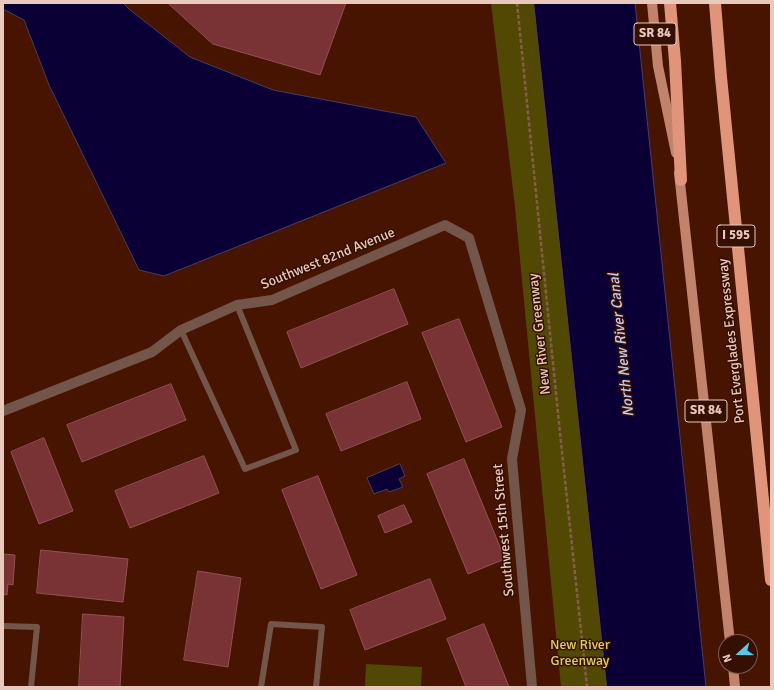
<!DOCTYPE html>
<style>
body{margin:0}
#map{position:relative;width:774px;height:690px;overflow:hidden;background:#461401;font-family:Signika,sans-serif}
canvas{display:block}
.frame{position:absolute;inset:0;border:4px solid #eac9bd;pointer-events:none}
.north{position:absolute;left:718px;top:634px;width:40px;height:40px;box-sizing:border-box;background:#350f02;border:1px solid #7d594d;border-radius:50%;rotate:249deg;font-size:11px;font-weight:700;line-height:16px;text-align:center;color:#eac9bd}
.north::after{content:'';display:block;margin:auto;width:14px;height:18px;background:#5cc7e8;clip-path:polygon(50% 0,100% 100%,50% 72%,0 100%)}
</style>
<div id="map">
<canvas width="774" height="690"></canvas>
<div class="frame"></div>
<div class="north">N</div>
</div>
<script>
const context = document.querySelector('canvas').getContext('2d');
context.lineJoin = 'round';
function fillPath(path, color) {
  context.fillStyle = color;
  context.fill(path, 'evenodd');
}
function trace(path, color, width, dash) {
  context.strokeStyle = color;
  context.lineWidth = width;
  context.lineCap = dash ? 'butt' : 'round';
  context.setLineDash(dash || []);
  context.stroke(path);
}
function label(font, color, halo, rows, align = 'center') {
  context.font = font + ' Signika,sans-serif';
  context.lineWidth = 3;
  context.setLineDash([]);
  context.textBaseline = 'middle';
  context.strokeStyle = halo;
  context.fillStyle = color;
  for (const [text, x, y, turn = 0] of rows) {
    context.save();
    context.translate(x, y);
    context.rotate((+turn || 0) * Math.PI / 180);
    context.textAlign = isNaN(turn) ? turn : align;
    if (halo) context.strokeText(text, 0, 0);
    context.fillText(text, 0, 0);
    context.restore();
  }
}
fillPath(new Path2D(`
 M 491,3 L 534,3 L 607,687 L 561,687 L 515,207 Z
 M 366,664 L 422,667 L 421,687 L 365,687 Z`), '#514804');
const water = new Path2D(`
 M 3,3 L 123,3 L 129,9 L 190,57 L 273,90 L 416,117 L 446,163 L 164,276 L 139,270 L 49,85 L 24,20 L 5,10 L 3,11 Z
 M 534,3 L 635,3 L 706,687 L 607,687 Z
 M 400,464 L 405,476 L 399,479 L 403,487 L 389,492 L 387,489 L 374,494 L 367,478 Z`);
fillPath(water, '#0b0035');
trace(water, '#4e3c5e', 1);
const building = new Path2D(`
 M 168,3 L 346,3 L 320,75 L 213,44 Z
 M 394,289 L 408,324 L 301,368 L 287,332 Z
 M 459,319 L 502,427 L 466,442 L 422,333 Z
 M 407,382 L 421,419 L 341,451 L 326,414 Z
 M 171,384 L 186,420 L 82,462 L 67,425 Z
 M 44,438 L 73,511 L 39,524 L 11,452 Z
 M 204,456 L 219,493 L 130,528 L 115,491 Z
 M 464,459 L 505,559 L 468,574 L 427,474 Z
 M 318,476 L 357,575 L 321,589 L 282,490 Z
 M 404,505 L 412,522 L 385,533 L 378,516 Z
 M 41,550 L 128,559 L 123,602 L 37,593 Z
 M 3,554 L 15,555 L 13,585 L 8,584 L 7,595 L 3,594 Z
 M 198,571 L 241,578 L 228,667 L 184,660 Z
 M 430,579 L 446,619 L 365,650 L 350,610 Z
 M 83,614 L 124,617 L 120,687 L 79,687 Z
 M 484,624 L 509,687 L 466,687 L 447,639 Z`);
fillPath(building, '#7a3335');
trace(building, '#905252', 1);
trace(new Path2D(`
 M 517,3 L 560,433 L 587,687`), '#875c4c', 2.5, [4, 2]);
trace(new Path2D(`
 M 181,330 L 245,469 L 296,450 L 237,305
 M 3,626 L 37,627 L 31,687
 M 261,687 L 271,624 L 322,627 L 316,687`), '#74554a', 6);
trace(new Path2D(`
 M 3,411 L 152,352 L 181,330 L 237,305 L 272,300 L 445,225 L 469,238 L 521,410 L 512,459 L 532,687`), '#74554a', 10);
trace(new Path2D(`
 M 652,3 L 658,66 L 676,153
 M 679,173 L 730,642
 M 733,666 L 735,687`), '#c2836c', 10);
trace(new Path2D(`
 M 670,3 L 675,61 L 681,180
 M 715,3 L 721,77 L 771,580`), '#e09479', 12);
for (const [x, y, w] of [
 [655,34,42],
 [736,236,38],
 [706,411,42]
]) {
  const box = new Path2D();
  box.roundRect(x - w / 2, y - 11, w, 22, 3);
  context.fillStyle = '#350f02';
  context.fill(box);
  trace(box, '#eac9bd', 1);
}
label('bold 13px', '#eac9bd', null, [
 ["SR 84",655,34],
 ["I 595",736,236],
 ["SR 84",706,411]
]);
label('14px', '#eac9bd', '#350f02', [
 ["Southwest 82nd Avenue",328,259,-22],
 ["New River Greenway",540,334,-96],
 ["Port Everglades Expressway",732,341,-96],
 ["Southwest 15th Street",504,530,-95]
]);
label('14px', '#dece62', '#350f02', [
 ["New River",580,645],
 ["Greenway",580,661]
]);
label('italic 15px', '#c8cbf1', '#350f02', [
 ["North New River Canal",622,345,-96]
]);
</script>
